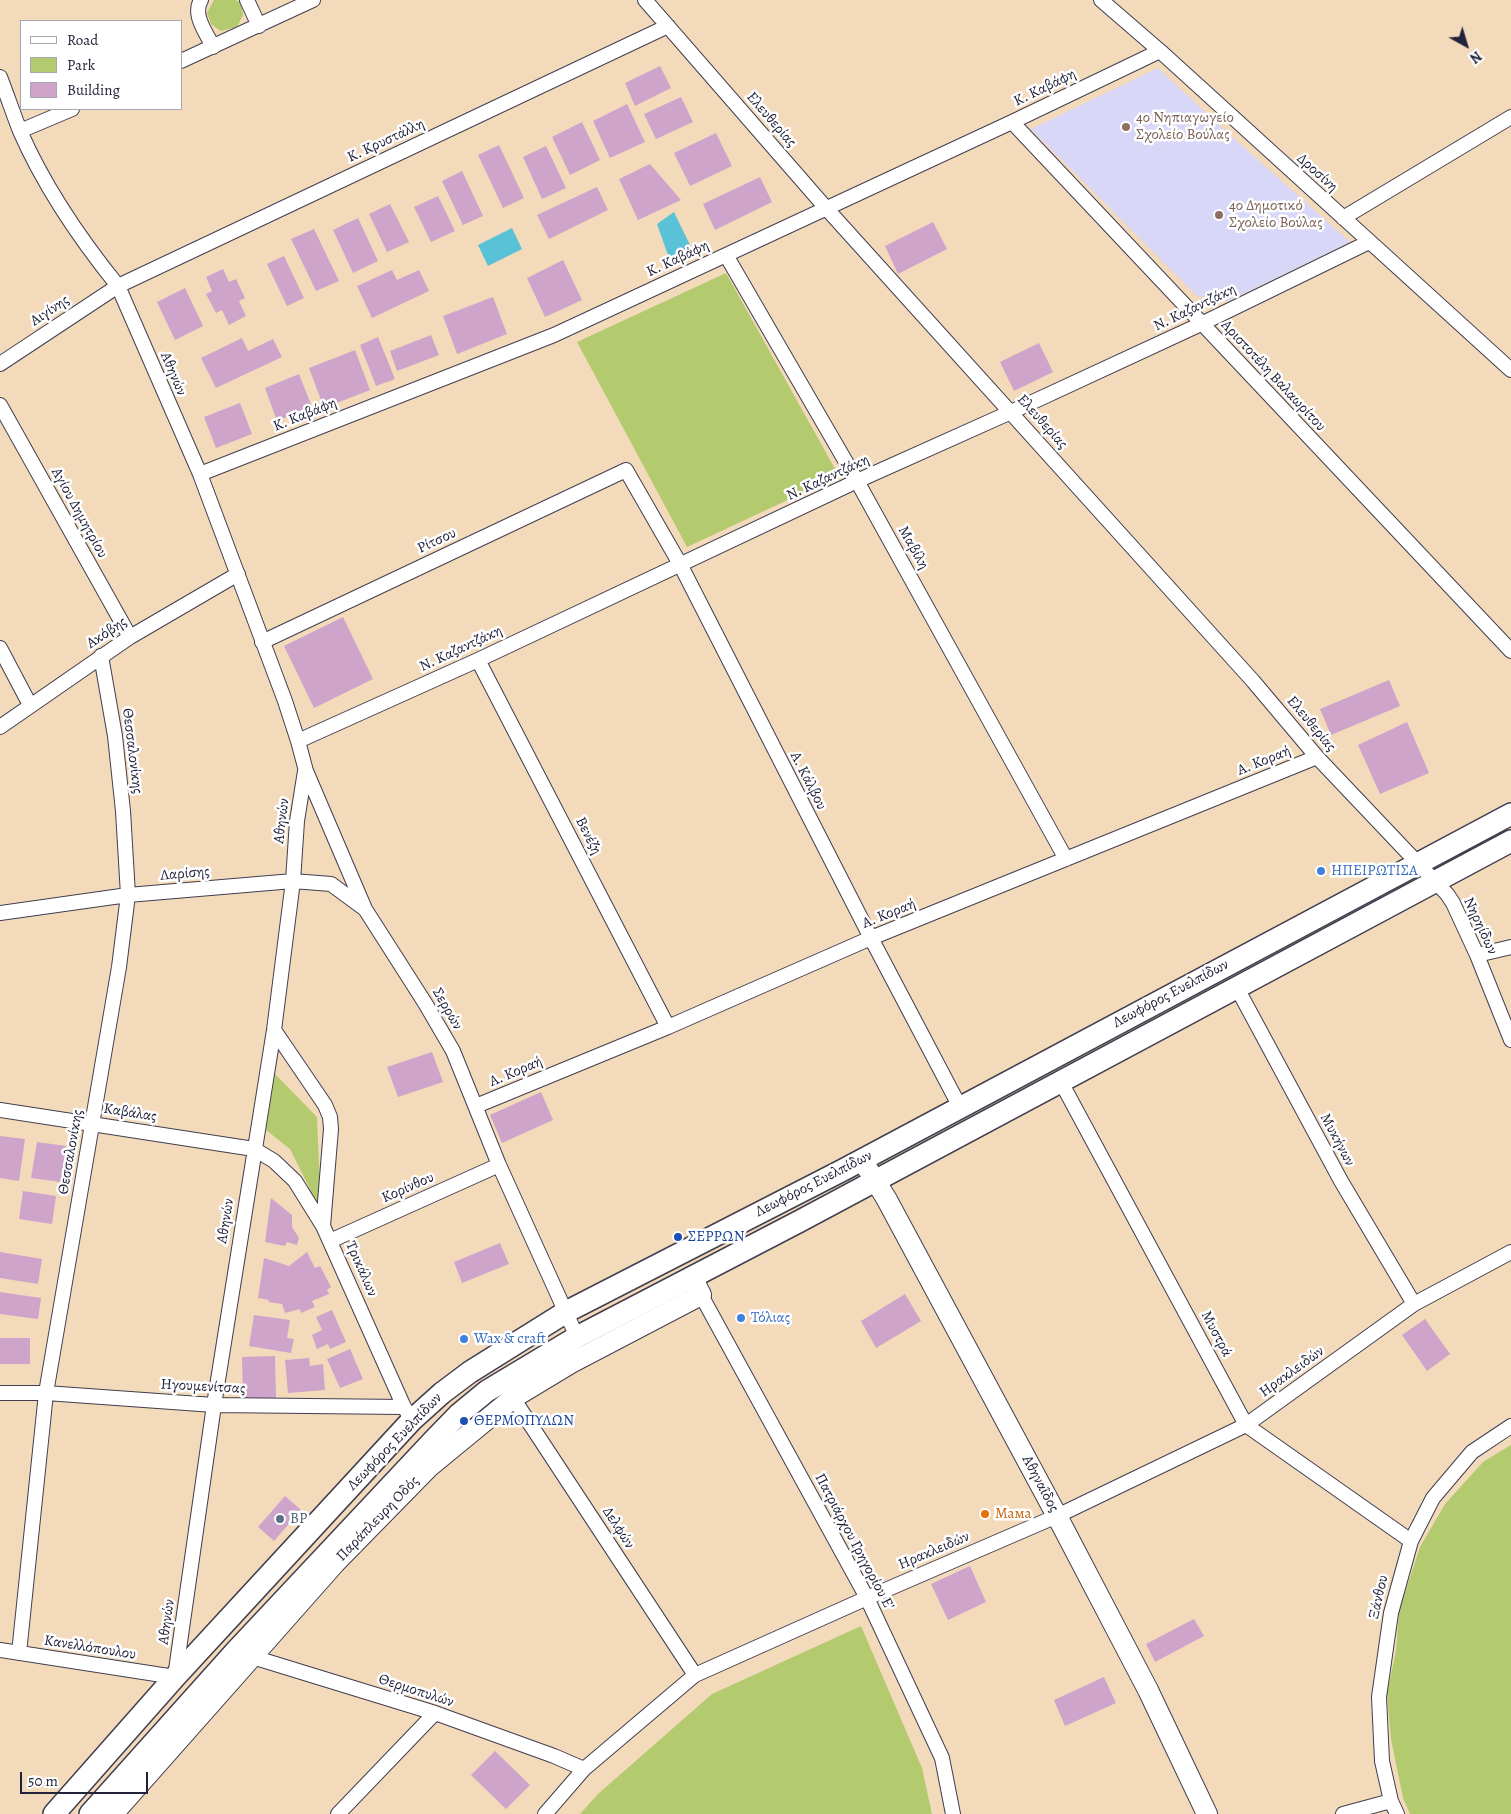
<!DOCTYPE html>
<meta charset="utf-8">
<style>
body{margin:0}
#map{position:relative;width:1511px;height:1814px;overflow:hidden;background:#f3dabb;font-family:Alegreya,serif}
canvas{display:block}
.legend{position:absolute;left:20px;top:20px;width:162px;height:90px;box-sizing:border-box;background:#fff;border:1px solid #a7a7b1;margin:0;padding:6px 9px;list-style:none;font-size:15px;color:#22223b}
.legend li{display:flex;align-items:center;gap:10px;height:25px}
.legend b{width:25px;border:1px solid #a7a7b1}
.north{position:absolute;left:1441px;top:20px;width:50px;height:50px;-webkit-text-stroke:4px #fff;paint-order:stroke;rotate:141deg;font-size:14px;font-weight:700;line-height:20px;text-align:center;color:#22223b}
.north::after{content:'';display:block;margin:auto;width:18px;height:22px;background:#22223b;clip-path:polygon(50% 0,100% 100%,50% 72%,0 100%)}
.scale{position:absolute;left:20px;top:1772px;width:128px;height:22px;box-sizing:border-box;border:2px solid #22223b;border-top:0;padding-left:6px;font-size:15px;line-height:18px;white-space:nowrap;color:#22223b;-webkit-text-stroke:4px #fff;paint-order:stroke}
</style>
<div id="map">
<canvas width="1511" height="1814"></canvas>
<ul class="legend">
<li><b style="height:6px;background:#fff"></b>Road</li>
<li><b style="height:14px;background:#b3ca6f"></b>Park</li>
<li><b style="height:14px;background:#cea4cb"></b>Building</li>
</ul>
<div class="north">N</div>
<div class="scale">50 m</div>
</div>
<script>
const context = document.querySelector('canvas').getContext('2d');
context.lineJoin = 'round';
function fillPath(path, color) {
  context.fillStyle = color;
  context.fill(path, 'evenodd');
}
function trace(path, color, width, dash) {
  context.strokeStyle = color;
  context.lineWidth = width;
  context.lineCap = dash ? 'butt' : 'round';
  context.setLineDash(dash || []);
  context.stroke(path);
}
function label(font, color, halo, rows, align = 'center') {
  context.font = font + ' Alegreya,serif';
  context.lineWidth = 5;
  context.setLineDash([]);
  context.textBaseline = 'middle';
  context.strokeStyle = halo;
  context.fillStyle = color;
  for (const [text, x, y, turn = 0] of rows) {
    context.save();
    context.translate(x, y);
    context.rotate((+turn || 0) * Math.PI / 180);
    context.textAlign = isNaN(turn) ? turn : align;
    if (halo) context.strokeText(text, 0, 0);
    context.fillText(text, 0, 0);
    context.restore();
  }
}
fillPath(new Path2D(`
 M 1158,68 L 1219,125 L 1350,242 L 1228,301 L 1197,296 L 1031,129 Z`), '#d9d7f8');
fillPath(new Path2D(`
 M 214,0 L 236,0 L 241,3 L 243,15 L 237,27 L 221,31 L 211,24 L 207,13 Z
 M 726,273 L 839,476 L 687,547 L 577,342 Z
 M 275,1074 L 317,1117 L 321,1215 L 308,1185 L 290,1149 L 266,1130 Z
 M 1511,1445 L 1511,1814 L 1410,1814 L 1403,1798 L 1391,1739 L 1387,1693 L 1396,1651 L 1399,1611 L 1420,1547 L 1445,1504 L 1483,1462 Z
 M 861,1626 L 922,1768 L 932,1814 L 580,1814 L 598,1794 L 712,1694 Z`), '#b3ca6f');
fillPath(new Path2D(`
 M 674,212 L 691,247 L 669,258 L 657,224 Z
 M 512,228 L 522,249 L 488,266 L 478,245 Z`), '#5ac2d7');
fillPath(new Path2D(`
 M 660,66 L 671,88 L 635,106 L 625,83 Z
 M 681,97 L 693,122 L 656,139 L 644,114 Z
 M 627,104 L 645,142 L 610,158 L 593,121 Z
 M 582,122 L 600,160 L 570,175 L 552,137 Z
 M 716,133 L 732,166 L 690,186 L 674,153 Z
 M 499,145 L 524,198 L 503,208 L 478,155 Z
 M 546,146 L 566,188 L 542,199 L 523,157 Z
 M 650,164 L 681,200 L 638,220 L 619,179 Z
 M 462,171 L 483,216 L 463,225 L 442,181 Z
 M 760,177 L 772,202 L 715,230 L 703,204 Z
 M 597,187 L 608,210 L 549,239 L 537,215 Z
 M 438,196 L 455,231 L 431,242 L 414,207 Z
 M 390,204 L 409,242 L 387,252 L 369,214 Z
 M 358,218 L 378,261 L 353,273 L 333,230 Z
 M 933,222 L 947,249 L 898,274 L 885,246 Z
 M 314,229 L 339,281 L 316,291 L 291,239 Z
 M 284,256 L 304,298 L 287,306 L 267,264 Z
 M 563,260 L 582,300 L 545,317 L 527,278 Z
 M 223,269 L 229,282 L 236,279 L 245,298 L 239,301 L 246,316 L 229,325 L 222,310 L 216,313 L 206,294 L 212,291 L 206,277 Z
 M 392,270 L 397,280 L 419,270 L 429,291 L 372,318 L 357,286 Z
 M 185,288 L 203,326 L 175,340 L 157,302 Z
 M 493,297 L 507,334 L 457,354 L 443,316 Z
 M 431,335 L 439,355 L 397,371 L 390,351 Z
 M 378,337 L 395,379 L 376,386 L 360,345 Z
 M 242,338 L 248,351 L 273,339 L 282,357 L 216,388 L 201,358 Z
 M 1039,343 L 1053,372 L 1014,391 L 1000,362 Z
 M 355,350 L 370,390 L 324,408 L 309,368 Z
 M 299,374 L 312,407 L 277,421 L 265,388 Z
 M 240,403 L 252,434 L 216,448 L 204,417 Z
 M 343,617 L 373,679 L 314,708 L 284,646 Z
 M 1389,680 L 1400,706 L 1331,735 L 1320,709 Z
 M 1407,722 L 1429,773 L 1380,794 L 1358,745 Z
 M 432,1052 L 443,1082 L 398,1097 L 387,1067 Z
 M 541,1092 L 553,1120 L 502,1143 L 490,1115 Z
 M 0,1136 L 25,1139 L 19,1181 L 0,1178 Z
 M 37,1142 L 66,1146 L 61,1182 L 31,1178 Z
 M 23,1191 L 56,1196 L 52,1224 L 19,1219 Z
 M 271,1198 L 292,1215 L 292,1227 L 299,1238 L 297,1245 L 287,1242 L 285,1246 L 265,1242 Z
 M 500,1243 L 509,1264 L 462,1283 L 454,1262 Z
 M 0,1252 L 42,1259 L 38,1284 L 0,1278 Z
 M 307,1252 L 315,1268 L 320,1266 L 331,1287 L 327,1290 L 329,1294 L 312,1301 L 315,1307 L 301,1313 L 300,1309 L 285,1313 L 282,1304 L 268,1302 L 269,1300 L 258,1298 L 264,1258 L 289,1266 Z
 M 0,1292 L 41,1298 L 38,1319 L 0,1314 Z
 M 905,1294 L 921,1321 L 876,1348 L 861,1321 Z
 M 332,1310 L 346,1342 L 330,1349 L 328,1344 L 317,1349 L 312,1335 L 322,1330 L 316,1317 Z
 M 254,1315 L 290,1320 L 287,1338 L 294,1339 L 291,1353 L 249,1346 Z
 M 1425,1319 L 1450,1354 L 1427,1371 L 1402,1335 Z
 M 0,1338 L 30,1338 L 30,1364 L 0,1364 Z
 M 350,1349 L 363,1379 L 340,1388 L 327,1359 Z
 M 275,1356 L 276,1398 L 243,1399 L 242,1357 Z
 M 309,1358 L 310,1366 L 323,1364 L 325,1390 L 288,1393 L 285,1360 Z
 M 285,1496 L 301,1510 L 274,1541 L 258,1527 Z
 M 970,1566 L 986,1602 L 948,1620 L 931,1584 Z
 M 1194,1619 L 1204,1636 L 1155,1662 L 1146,1644 Z
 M 1104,1677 L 1116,1703 L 1065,1726 L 1054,1700 Z
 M 495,1751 L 530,1785 L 506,1809 L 471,1775 Z`), '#cea4cb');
const street = new Path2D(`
 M 201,0 C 192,15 206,32 213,47
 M 247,0 L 259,26
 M 645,0 L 826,208 L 1253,681 L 1317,757 L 1447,894 L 1453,903 L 1477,955 L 1511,1040
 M 1101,0 L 1160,51 L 1511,370
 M 181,61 L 313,0
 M 0,77 C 7,95 13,113 20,131 C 44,186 80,239 118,286 L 200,474 L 285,701 L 298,741 L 306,771 L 365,909 L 425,1003 L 453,1051 L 499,1165 L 577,1337
 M 1012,122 L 1511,651
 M 20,131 L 72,109
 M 1343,218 L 1511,117
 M 726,255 L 857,481 L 1066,859
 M 0,364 L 118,286 L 668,26
 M 0,405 L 130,637
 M 200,474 L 554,335 L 1012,122 L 1160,51
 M 262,642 L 626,470 L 680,564 L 871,938 L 960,1107
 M 0,648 L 30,705
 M 478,660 L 668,1027
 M 0,727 L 130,637 L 238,574
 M 298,741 L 478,660 L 857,481 L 1011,412 L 1201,324 L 1369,242
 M 0,913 L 128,895 L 293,881 L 331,884 L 365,909
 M 1477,955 L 1511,947
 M 1237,988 L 1341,1181 L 1414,1304
 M 274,1030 L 325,1105 L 330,1117 L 331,1129 L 323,1226
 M 1061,1082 L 1246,1425 L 1411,1541
 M 476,1106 L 668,1027 L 871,938 L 1317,757
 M 0,1110 L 254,1149 L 274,1161 L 295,1181 L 323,1226 L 404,1407 L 412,1420
 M 330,1241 L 499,1165
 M 701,1295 L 867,1598 L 942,1758 L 953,1814
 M 0,1393 L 46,1393 L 214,1405 L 404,1407
 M 513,1398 L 695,1675
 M 0,1650 L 175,1677 L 214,1405 L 274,1030 L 293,881 L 297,821 L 305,771
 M 19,1653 L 46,1393 L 119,967 L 128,895 L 123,811 L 115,736 L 101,656
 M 246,1655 L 435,1713 L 554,1756 L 584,1769
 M 338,1814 L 435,1713
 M 545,1814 L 584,1769 L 695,1675 L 867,1598 L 1057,1516 L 1246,1425 L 1414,1304 L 1511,1252
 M 1343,1814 L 1391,1801
 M 1397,1814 L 1391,1801 L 1382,1761 L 1379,1697 L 1391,1613 L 1411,1541 L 1433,1498 L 1472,1452 L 1511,1426`);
const secondary = new Path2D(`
 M 862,1160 L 886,1198 L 1057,1516 L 1148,1690 L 1207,1814
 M 113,1814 L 335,1563 L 429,1467 L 513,1398 L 571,1363 L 701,1295 L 692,1277`);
const primary = new Path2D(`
 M 54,1814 L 175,1677 L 412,1420 L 442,1393 L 470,1372 L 566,1312 L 843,1170 L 1511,814
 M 90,1814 L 235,1652 L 432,1442 L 459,1414 L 487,1391 L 577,1337 L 800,1221 L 1511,841`);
trace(street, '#413e4e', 16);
trace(secondary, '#413e4e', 22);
trace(primary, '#413e4e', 24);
trace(street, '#fff', 14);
trace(secondary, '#fff', 20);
trace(primary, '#fff', 21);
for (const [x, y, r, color] of [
 [1126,127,5,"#8d6e63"],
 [1219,215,5,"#8d6e63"],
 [1321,871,5,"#3f7fe0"],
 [678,1237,5,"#1a4fb4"],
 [741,1318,5,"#3f7fe0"],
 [464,1339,5,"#3f7fe0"],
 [464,1421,5,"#1a4fb4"],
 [985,1514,5,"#e8710a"],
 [280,1519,5,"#5c6f8a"]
]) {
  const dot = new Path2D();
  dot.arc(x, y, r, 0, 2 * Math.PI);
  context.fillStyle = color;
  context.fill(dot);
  trace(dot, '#fff', 2);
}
label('15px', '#22223b', '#fff', [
 ["Κ. Καβάφη",1045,88,-26],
 ["Ελευθερίας",771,120,49],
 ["Κ. Κρυστάλλη",386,141,-25],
 ["Δροσίνη",1317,173,42],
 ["Κ. Καβάφη",678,259,-25],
 ["Ν. Καζαντζάκη",1195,308,-26],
 ["Αιγίνης",50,311,-34],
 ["Αθηνών",173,374,67],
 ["Αριστοτέλη Βαλαωρίτου",1273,376,47],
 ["Κ. Καβάφη",305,415,-22],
 ["Ελευθερίας",1042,422,48],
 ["Ν. Καζαντζάκη",828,478,-25],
 ["Αγίου Δημητρίου",79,513,61],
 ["Ρίτσου",437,541,-25],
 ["Μαβίλη",913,548,61],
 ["Ακόβης",107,633,-34],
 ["Ν. Καζαντζάκη",461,649,-25],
 ["Ελευθερίας",1311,724,50],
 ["Θεσσαλονίκης",132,751,83],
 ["Α. Κοραή",1264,761,-22],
 ["A. Κάλβου",808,781,63],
 ["Αθηνών",282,821,-83],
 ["Βενέζη",588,836,63],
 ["Λαρίσης",185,874,-5],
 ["Α. Κοραή",889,914,-22],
 ["Νηρηίδων",1480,926,65],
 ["Λεωφόρος Ευελπίδων",1171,994,-28],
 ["Σερρών",447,1009,60],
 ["Α. Κοραή",516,1072,-23],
 ["Καβάλας",130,1113,9],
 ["Μυκήνων",1337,1140,62],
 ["Θεσσαλονίκης",71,1152,-80],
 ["Λεωφόρος Ευελπίδων",814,1184,-27],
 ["Κορίνθου",408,1188,-24],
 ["Αθηνών",226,1221,-81],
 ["Τρικάλων",361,1269,66],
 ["Μυστρά",1216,1334,62],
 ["Ηρακλειδών",1292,1372,-36],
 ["Ηγουμενίτσας",203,1387,3],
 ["Λεωφόρος Ευελπίδων",395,1442,-46],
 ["Αθηναΐδος",1040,1484,62],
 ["Παράπλευρη Οδός",378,1519,-46],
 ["Δελφών",618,1528,57],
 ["Πατριάρχου Γρηγορίου Ε'",854,1542,62],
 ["Ηρακλειδών",934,1551,-23],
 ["Ξάνθου",1379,1597,-77],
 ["Αθηνών",167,1622,-82],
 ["Κανελλόπουλου",90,1648,9],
 ["Θερμοπυλών",416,1691,18]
]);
label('15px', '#785e54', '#fff', [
 ["4ο Νηπιαγωγείο",1136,118],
 ["Σχολείο Βούλας",1136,135],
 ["4ο Δημοτικό",1229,206],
 ["Σχολείο Βούλας",1229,223]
], 'left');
label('15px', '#366cbe', '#fff', [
 ["ΗΠΕΙΡΩΤΙΣΑ",1331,871],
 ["Τόλιας",751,1318],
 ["Wax & craft",474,1339]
], 'left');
label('15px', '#164399', '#fff', [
 ["ΣΕΡΡΩΝ",688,1237],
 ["ΘΕΡΜΟΠΥΛΩΝ",474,1421]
], 'left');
label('15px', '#c56008', '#fff', [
 ["Мама",995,1514]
], 'left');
label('15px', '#4e5e75', '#fff', [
 ["BP",290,1519]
], 'left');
</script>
